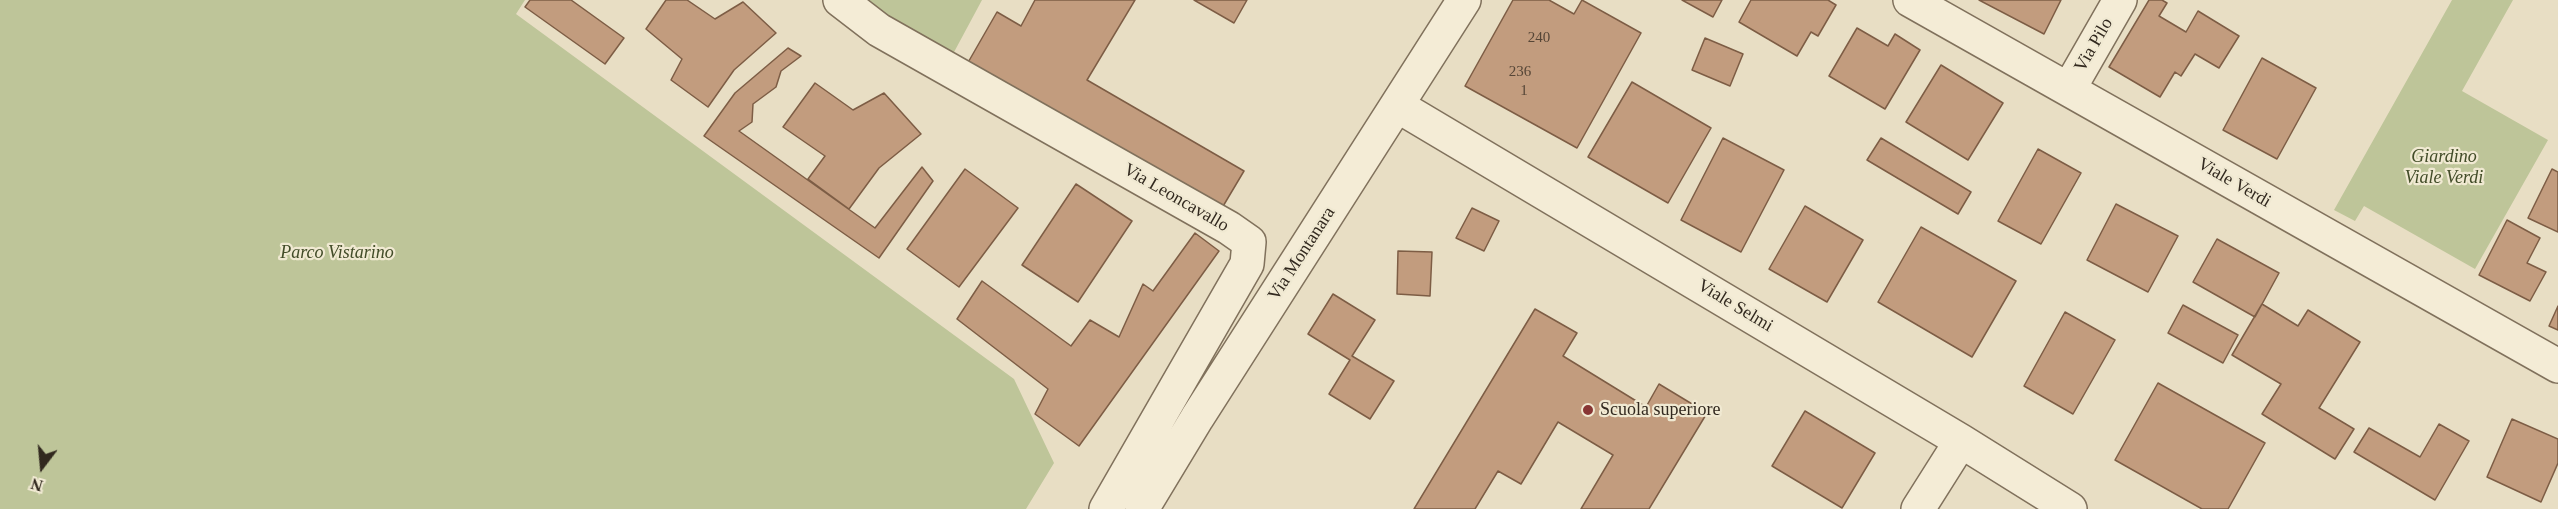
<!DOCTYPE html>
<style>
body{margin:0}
#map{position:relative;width:2558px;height:509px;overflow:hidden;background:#e8dec4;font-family:Georgia,serif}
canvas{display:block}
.north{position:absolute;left:12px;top:437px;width:60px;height:60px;-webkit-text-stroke:4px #f0e9d2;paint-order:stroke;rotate:196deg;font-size:16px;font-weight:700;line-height:24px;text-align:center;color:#32291f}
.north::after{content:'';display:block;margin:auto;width:21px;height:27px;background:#32291f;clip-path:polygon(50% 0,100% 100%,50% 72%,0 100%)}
</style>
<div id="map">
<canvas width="2558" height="509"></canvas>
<div class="north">N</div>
</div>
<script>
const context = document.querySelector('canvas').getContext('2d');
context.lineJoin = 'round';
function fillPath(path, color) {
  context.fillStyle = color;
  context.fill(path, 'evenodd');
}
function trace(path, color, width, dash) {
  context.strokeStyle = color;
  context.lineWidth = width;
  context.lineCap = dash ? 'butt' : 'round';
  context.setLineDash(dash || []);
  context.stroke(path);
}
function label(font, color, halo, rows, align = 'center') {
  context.font = font + ' Georgia,serif';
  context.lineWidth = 4.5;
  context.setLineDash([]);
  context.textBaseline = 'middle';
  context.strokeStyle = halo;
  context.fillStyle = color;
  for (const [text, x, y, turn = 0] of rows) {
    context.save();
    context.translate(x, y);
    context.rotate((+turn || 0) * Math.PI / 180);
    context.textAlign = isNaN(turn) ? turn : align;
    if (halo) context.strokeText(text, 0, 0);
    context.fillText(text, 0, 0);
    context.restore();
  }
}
fillPath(new Path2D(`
 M 0,0 L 525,0 L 516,14 L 1014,379 L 1054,463 L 1026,509 L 0,509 Z
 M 859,0 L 982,0 L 953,54 Z
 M 2452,0 L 2513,0 L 2462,91 L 2548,140 L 2475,269 L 2364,206 L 2355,221 L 2334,210 Z`), '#bec599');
const building = new Path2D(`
 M 530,0 L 571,0 L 624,38 L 605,64 L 525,7 Z
 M 666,0 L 687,0 L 715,19 L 743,2 L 776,33 L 734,70 L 708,107 L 671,80 L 682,59 L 646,29 Z
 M 1035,0 L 1135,0 L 1087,80 L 1244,171 L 1219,213 L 966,66 L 997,12 L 1021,26 Z
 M 1194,0 L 1247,0 L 1234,23 Z
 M 1513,0 L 1549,0 L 1574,14 L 1582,0 L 1641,33 L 1577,148 L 1465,86 Z
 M 1682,0 L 1722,0 L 1713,17 Z
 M 1751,0 L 1828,0 L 1836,5 L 1818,36 L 1811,32 L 1797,56 L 1739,22 Z
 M 1979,0 L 2061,0 L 2044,34 Z
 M 2149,0 L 2162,0 L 2167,3 L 2159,16 L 2186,32 L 2198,11 L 2239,36 L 2219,68 L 2195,54 L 2181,76 L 2175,72 L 2160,97 L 2109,67 Z
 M 1857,28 L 1888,46 L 1895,34 L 1920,50 L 1885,109 L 1829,76 Z
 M 1705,38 L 1743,54 L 1730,86 L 1692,70 Z
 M 788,48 L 801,56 L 781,71 L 776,87 L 753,104 L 752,122 L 739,131 L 875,228 L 922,167 L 933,181 L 879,258 L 704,136 L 735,93 Z
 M 2262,58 L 2316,88 L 2277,159 L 2223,130 Z
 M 1941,65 L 2003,103 L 1968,160 L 1906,122 Z
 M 1632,82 L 1711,128 L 1668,203 L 1588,157 Z
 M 815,83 L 853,110 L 884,93 L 921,134 L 879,168 L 849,209 L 808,179 L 825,156 L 783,127 Z
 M 1723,138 L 1784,170 L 1741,252 L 1681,220 Z
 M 1881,138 L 1971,192 L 1958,214 L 1867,160 Z
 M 2038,149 L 2081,173 L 2041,244 L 1998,221 Z
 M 965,169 L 1018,208 L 959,287 L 907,249 Z
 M 2552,169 L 2558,172 L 2558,232 L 2528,218 Z
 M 1076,184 L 1132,221 L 1078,302 L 1022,265 Z
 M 2116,204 L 2178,236 L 2148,292 L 2087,260 Z
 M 1805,206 L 1863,240 L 1827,302 L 1769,269 Z
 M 1472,208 L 1499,221 L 1484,251 L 1456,238 Z
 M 2507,220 L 2540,238 L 2527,263 L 2546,272 L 2530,301 L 2479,275 Z
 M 1921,227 L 2016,281 L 1972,357 L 1878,302 Z
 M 1195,233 L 1219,251 L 1079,446 L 1035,414 L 1048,389 L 957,319 L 982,281 L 1071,346 L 1090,320 L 1119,337 L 1143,284 L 1153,291 Z
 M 2217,239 L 2279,273 L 2255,317 L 2193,282 Z
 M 1398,251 L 1432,252 L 1430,296 L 1397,294 Z
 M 1333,294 L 1375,320 L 1352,356 L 1394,381 L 1370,419 L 1329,394 L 1350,360 L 1308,334 Z
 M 2262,304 L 2298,326 L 2308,310 L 2360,342 L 2319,408 L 2354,429 L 2335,459 L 2262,414 L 2281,384 L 2232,355 Z
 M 2183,305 L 2238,335 L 2223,363 L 2168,333 Z
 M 2558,306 L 2558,330 L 2549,326 Z
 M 1535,309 L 1577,333 L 1563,356 L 1646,407 L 1659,384 L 1707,413 L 1649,509 L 1581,509 L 1613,455 L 1558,422 L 1521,484 L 1498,471 L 1475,509 L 1414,509 Z
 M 2065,312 L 2115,340 L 2073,414 L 2024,386 Z
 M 2158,383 L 2265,443 L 2228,509 L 2202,509 L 2115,460 Z
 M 1805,411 L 1875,453 L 1842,508 L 1772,466 Z
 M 2512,419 L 2558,439 L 2558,463 L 2541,502 L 2487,477 Z
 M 2439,424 L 2469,441 L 2435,500 L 2354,452 L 2369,428 L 2420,457 Z`);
fillPath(building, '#c29c7e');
trace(building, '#7d5d45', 1.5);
const minor = new Path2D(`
 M 840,0 L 879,30 L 1229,228 L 1249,242 L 1247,264 L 1106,509
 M 1910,0 L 2558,366
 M 2069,89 L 2120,0
 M 1398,106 L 1961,441 L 2070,509
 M 1142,509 L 1197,418 L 1464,0
 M 1918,509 L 1961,441`);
trace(minor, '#80715c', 36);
trace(minor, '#f4ecd6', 33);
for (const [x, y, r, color] of [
 [1588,410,6,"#883634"]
]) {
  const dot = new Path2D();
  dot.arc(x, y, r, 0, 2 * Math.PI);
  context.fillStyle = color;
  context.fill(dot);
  trace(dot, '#f0e9d2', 2);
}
label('15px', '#564637', null, [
 ["240",1539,38],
 ["236",1520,72],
 ["1",1524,91]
]);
label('18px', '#32291f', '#f0e9d2', [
 ["Via Pilo",2094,45,-60],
 ["Viale Verdi",2234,183,30],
 ["Via Leoncavallo",1176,198,30],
 ["Via Montanara",1302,254,-57],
 ["Viale Selmi",1735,306,31]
]);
label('italic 18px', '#424c28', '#f0e9d2', [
 ["Giardino",2444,157],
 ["Viale Verdi",2444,178],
 ["Parco Vistarino",337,253]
]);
label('18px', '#32291f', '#f0e9d2', [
 ["Scuola superiore",1600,410]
], 'left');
</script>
